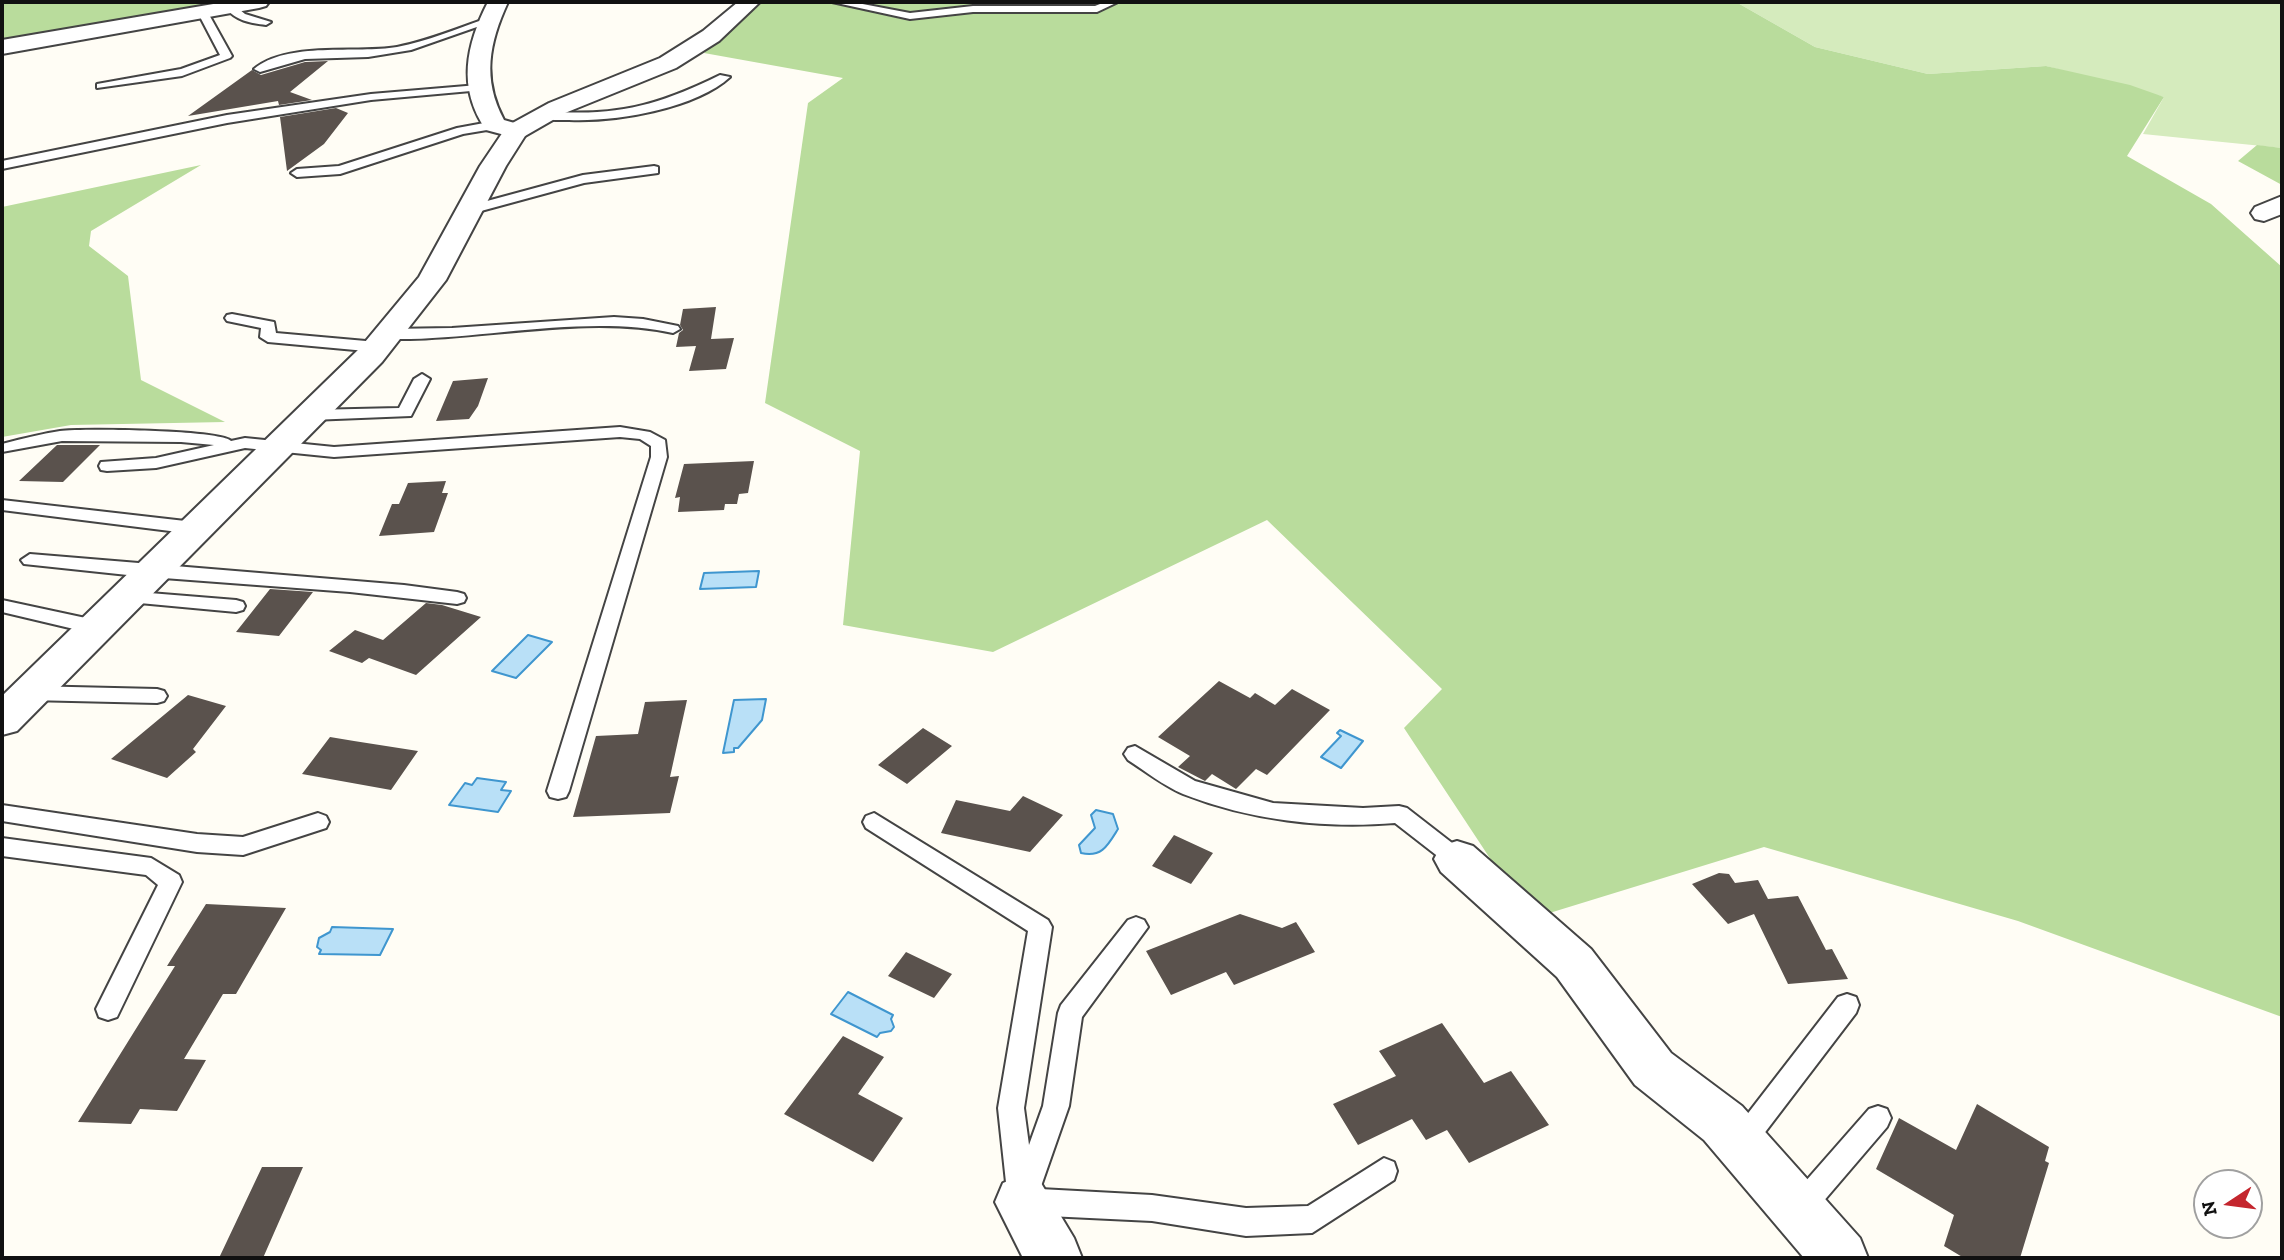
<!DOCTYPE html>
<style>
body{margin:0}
#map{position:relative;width:2284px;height:1260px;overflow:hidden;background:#fffdf5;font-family:"Zilla Slab",serif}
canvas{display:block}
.frame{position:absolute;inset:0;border:4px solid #111;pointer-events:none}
.north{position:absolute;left:2193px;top:1169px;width:70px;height:70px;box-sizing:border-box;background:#fff;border:2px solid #a0a0a0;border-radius:50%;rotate:257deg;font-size:19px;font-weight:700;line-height:28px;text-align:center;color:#111}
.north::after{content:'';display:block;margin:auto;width:24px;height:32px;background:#c4262e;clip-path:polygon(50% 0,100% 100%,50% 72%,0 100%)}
</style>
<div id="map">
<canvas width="2284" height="1260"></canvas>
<div class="frame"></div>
<div class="north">N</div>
</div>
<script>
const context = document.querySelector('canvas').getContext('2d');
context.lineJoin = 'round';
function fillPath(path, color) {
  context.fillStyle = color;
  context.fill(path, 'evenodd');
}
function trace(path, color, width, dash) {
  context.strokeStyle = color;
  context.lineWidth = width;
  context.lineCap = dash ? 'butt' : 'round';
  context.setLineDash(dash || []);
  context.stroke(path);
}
fillPath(new Path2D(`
 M 1736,2 L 2282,2 L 2282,148 L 2143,134 L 2164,97 L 2046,66 L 1928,74 L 1815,47 Z`), '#d5ebbd');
fillPath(new Path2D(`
 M 2,2 L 241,2 L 2,45 Z
 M 763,2 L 1736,2 L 1815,47 L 1928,74 L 2046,66 L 2130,85 L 2164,97 L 2127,156 L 2211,204 L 2282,267 L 2282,1017 L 2018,921 L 1764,847 L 1530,919 L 1404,728 L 1442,689 L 1267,520 L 993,652 L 843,625 L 860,451 L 765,403 L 808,103 L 843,78 L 704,53 Z
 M 2257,145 L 2282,148 L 2282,185 L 2238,161 Z
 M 201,165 L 91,231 L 89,246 L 128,276 L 141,380 L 225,422 L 71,425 L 2,437 L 2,207 Z`), '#b9dc9c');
const water = new Path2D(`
 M 759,571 L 756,587 L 700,589 L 704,573 Z
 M 528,635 L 552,642 L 516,678 L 492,671 Z
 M 766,699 L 762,720 L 738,748 L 734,748 L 734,752 L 723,753 L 734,700 Z
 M 1340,730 L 1363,741 L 1341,768 L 1321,757 L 1341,736 L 1337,733 Z
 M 477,778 L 506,782 L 501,790 L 511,791 L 498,812 L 449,805 L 465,783 L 472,785 Z
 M 1096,810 L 1113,814 L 1118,829 C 1108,845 1102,858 1081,853 L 1079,845 L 1095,828 L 1091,815 Z
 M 332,927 L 393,929 L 380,955 L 319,954 L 321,950 L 317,947 L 319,938 L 330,932 Z
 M 848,992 L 893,1015 L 891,1019 L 894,1027 L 891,1031 L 880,1033 L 877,1037 L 831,1014 Z`);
fillPath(water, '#b9e0f7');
trace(water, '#3f96cf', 2);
fillPath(new Path2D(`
 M 328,61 L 290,92 L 312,100 L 279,105 L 278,101 L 188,116 L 252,70 L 261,75 L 305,62 Z
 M 336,108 L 348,113 L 324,144 L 287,171 L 280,117 Z
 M 716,307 L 711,339 L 734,338 L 726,369 L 689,371 L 696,346 L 676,347 L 679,333 L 683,330 L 680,325 L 683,309 Z
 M 488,378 L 478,406 L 469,419 L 436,421 L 453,381 Z
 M 57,445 L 100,445 L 63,482 L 19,481 Z
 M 754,461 L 748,493 L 739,494 L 737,504 L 725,504 L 724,510 L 678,512 L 680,497 L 675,498 L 684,464 Z
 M 446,481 L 442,493 L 448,493 L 434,532 L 379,536 L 392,504 L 399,504 L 408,483 Z
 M 270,589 L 313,592 L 279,636 L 236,632 Z
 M 426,603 L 442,605 L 481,617 L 416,675 L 369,658 L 362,663 L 329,651 L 355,630 L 383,640 Z
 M 1219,681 L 1250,698 L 1255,693 L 1275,705 L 1292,689 L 1330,710 L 1267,775 L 1256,769 L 1236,789 L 1212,774 L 1205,781 L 1178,767 L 1190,756 L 1158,737 Z
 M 188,695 L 226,706 L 193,749 L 196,752 L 167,778 L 111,759 Z
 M 687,700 L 670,777 L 679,776 L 670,813 L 573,817 L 596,736 L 638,734 L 645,702 Z
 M 923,728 L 952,746 L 907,784 L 878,765 Z
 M 330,737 L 354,741 L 418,751 L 391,790 L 302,774 Z
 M 1023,796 L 1063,815 L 1030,852 L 941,833 L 956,800 L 1010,811 Z
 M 1174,835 L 1213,853 L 1191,884 L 1152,866 Z
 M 1719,873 L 1729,874 L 1735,883 L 1758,880 L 1768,899 L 1798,896 L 1826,950 L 1832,949 L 1848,979 L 1788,984 L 1754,914 L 1728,924 L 1692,884 Z
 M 206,904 L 286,908 L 236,994 L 223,994 L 184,1059 L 206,1060 L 177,1111 L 140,1109 L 131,1124 L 78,1122 L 175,966 L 167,966 Z
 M 1240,914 L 1282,928 L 1296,922 L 1315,952 L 1234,985 L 1226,972 L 1171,995 L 1146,951 Z
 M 906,952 L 952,974 L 934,998 L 888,976 Z
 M 1442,1023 L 1484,1083 L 1511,1071 L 1549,1125 L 1469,1163 L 1447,1130 L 1426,1140 L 1412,1119 L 1358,1145 L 1333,1104 L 1396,1076 L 1379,1051 Z
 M 843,1036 L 884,1057 L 858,1094 L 903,1118 L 873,1162 L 784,1114 Z
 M 1977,1104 L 2049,1147 L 2045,1161 L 2049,1163 L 2020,1258 L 1964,1258 L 1944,1246 L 1954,1215 L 1876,1169 L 1899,1118 L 1956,1150 Z
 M 262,1167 L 303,1167 L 263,1258 L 219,1258 Z`), '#5a524d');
const service = new Path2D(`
 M 832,2 L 852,2 L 910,13 L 973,6 L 1095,6 L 1105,2 L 1118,2 L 1097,12 L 973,12 L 910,19 Z
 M 226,5 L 234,5 L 245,14 L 271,22 L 266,25 C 250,23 236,21 225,7 Z
 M 202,8 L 207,11 L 232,56 L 230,58 L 182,76 L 97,88 L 97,84 L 181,69 L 220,55 L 197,11 Z
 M 485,19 L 494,21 L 411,50 L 368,57 L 305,59 L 260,72 L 254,69 C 287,41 357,54 397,47 C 428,41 456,29 485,19 Z
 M 720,75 L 730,77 C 695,109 615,122 569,120 C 559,120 546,121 538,115 L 544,111 C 615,117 657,106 720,75 Z
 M 478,85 L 484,88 L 482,90 L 371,100 L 227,123 L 2,169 L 2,161 L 227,115 L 371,94 Z
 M 495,121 L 501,125 L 499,128 L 463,134 L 340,174 L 297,177 L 291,173 L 297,169 L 339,166 L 457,128 Z
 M 654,166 L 658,167 L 658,173 L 584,183 L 470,214 L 463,210 L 465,207 L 583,175 Z
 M 232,314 L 274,322 L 276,333 L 377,342 L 385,347 L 377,352 L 268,342 L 260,337 L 261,328 L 227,321 L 225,318 L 227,315 Z
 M 614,317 L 643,319 L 678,326 L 680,329 L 673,333 C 592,315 494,337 410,339 L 389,339 L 381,334 L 389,329 L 452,328 Z
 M 422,374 L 430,379 L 411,416 L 311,420 L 303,415 L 311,410 L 399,408 L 414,379 Z
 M 620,427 L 650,432 L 665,440 L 667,457 L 569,791 L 566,797 L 558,799 L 550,797 L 547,791 L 651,457 L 651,446 L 640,439 L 620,437 L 334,457 L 245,448 L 156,468 L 107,471 L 101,470 L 99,466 L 101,462 L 156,458 L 214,445 L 181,442 L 62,441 L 2,452 L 2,444 C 21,439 41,434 60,431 C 82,428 222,430 231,441 L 245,438 L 334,447 Z
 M 2,500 L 194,522 L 203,528 L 194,534 L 2,510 Z
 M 30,554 L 404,585 L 457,592 L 464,594 L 466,598 L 464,602 L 457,604 L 350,592 L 137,576 L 24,564 L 21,560 Z
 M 125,591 L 236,600 L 243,602 L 245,606 L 243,610 L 236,612 L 118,601 L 116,597 L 118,593 Z
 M 2,600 L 95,620 L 102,622 L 105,627 L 102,632 L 95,634 L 2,612 Z
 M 29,686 L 157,689 L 164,691 L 167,696 L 164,701 L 157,703 L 29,700 L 22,698 L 19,693 L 22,688 Z
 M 1135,746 L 1195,781 L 1273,803 L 1363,808 L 1399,806 L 1407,808 L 1465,853 L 1468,859 L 1465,865 L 1457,868 L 1449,865 L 1395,823 C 1324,829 1249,820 1183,794 C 1164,786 1145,771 1128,760 L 1124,754 L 1128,748 Z
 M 2,805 L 197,834 L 243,837 L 318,813 L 326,816 L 329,822 L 326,828 L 243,855 L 197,852 L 2,821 Z
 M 874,813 L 1048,920 L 1052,927 L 1024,1108 L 1029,1145 L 1043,1106 L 1058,1013 L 1061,1005 L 1128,920 L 1136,917 L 1144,920 L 1148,927 L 1082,1017 L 1069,1106 L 1040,1189 L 1152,1195 L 1246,1208 L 1308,1206 L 1384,1158 L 1394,1162 L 1397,1171 L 1394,1180 L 1312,1233 L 1246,1236 L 1152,1221 L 1027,1215 L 1012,1210 L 1008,1201 L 998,1108 L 1028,931 L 866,828 L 863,822 L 866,816 Z
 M 2,838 L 151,858 L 179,875 L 182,882 L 117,1017 L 108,1020 L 99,1017 L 96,1009 L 158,885 L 146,875 L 2,856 Z
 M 1847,994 L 1856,997 L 1859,1005 L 1856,1013 L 1750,1152 L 1741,1155 L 1732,1152 L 1728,1143 L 1732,1134 L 1838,997 Z
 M 1878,1106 L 1887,1109 L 1891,1118 L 1887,1127 L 1810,1217 L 1800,1221 L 1790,1217 L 1786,1208 L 1790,1199 L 1869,1109 Z`);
const minor = new Path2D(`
 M 225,2 L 269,2 L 266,6 L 259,8 L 2,54 L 2,40 Z
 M 488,2 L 508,2 C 489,43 482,79 504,120 L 525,126 L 528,131 L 525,136 L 516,138 L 486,130 C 457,88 466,45 488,2 Z
 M 2282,196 L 2282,214 L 2264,221 L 2255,219 L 2251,213 L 2255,207 Z
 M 1457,841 L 1473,846 L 1591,949 L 1671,1053 L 1742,1106 L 1860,1238 L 1868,1258 L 1804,1258 L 1704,1140 L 1635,1085 L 1557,977 L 1441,872 L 1434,859 L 1441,846 Z
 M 1022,1175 L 1041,1183 L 1074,1238 L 1082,1258 L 1023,1258 L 995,1202 L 1003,1183 Z`);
const tertiary = new Path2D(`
 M 738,2 L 760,2 L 719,41 L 676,68 L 565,113 L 525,136 L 506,166 L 446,280 L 382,362 L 17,731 L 2,735 L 2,696 L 360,348 L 419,277 L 480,166 L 507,126 L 549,103 L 660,58 L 703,31 Z`);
trace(service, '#444', 4);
trace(minor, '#444', 4);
trace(tertiary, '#444', 4);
fillPath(service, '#fff');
fillPath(minor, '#fff');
fillPath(tertiary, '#fff');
</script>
